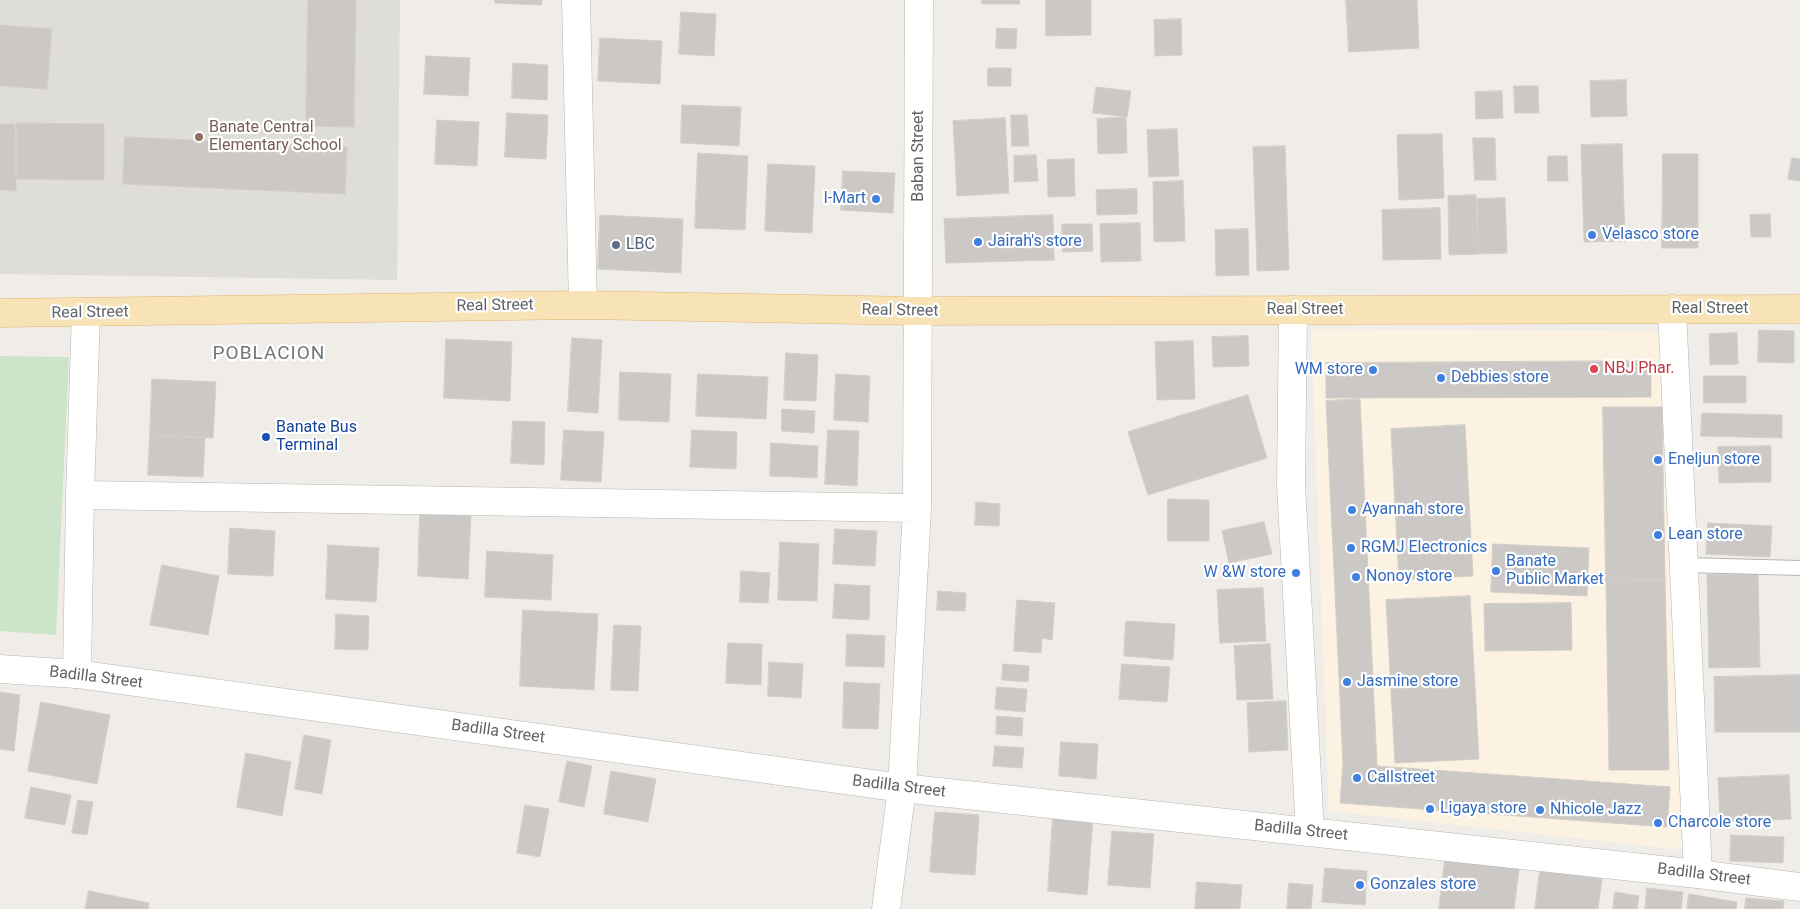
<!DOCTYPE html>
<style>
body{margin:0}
canvas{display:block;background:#f0ede8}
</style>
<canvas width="1800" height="909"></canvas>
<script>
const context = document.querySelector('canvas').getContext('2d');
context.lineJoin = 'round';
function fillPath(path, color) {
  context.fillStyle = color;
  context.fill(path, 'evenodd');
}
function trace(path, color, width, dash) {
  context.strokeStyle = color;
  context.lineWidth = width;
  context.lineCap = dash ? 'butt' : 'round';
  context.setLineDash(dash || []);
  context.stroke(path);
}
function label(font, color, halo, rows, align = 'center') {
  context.font = font + ' Roboto,sans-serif';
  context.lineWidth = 4.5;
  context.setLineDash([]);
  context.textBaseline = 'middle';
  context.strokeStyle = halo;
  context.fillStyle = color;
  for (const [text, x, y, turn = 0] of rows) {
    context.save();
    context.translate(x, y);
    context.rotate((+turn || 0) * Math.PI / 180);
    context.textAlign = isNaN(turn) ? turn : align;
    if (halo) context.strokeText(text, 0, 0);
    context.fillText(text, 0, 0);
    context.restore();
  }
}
fillPath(new Path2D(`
 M 1311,329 L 1660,331 L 1684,850 L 1329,811 Z`), '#fbf2e2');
fillPath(new Path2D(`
 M 0,0 L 400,0 L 397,280 L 0,274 Z`), '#dfddd7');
fillPath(new Path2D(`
 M 0,356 L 69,357 L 56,635 L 0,631 Z`), '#cce4c8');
const building = new Path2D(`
 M 308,0 L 356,0 L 354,127 L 306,126 Z
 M 495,0 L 542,0 L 541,5 L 495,3 Z
 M 982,0 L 1019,0 L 1020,4 L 982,4 Z
 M 1046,0 L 1091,0 L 1091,35 L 1046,36 Z
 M 1346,0 L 1417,0 L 1419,48 L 1349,52 Z
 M 681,12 L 716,14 L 714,56 L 679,54 Z
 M 1181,19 L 1182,55 L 1155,56 L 1154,20 Z
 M 0,25 L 52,29 L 47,89 L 0,86 Z
 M 997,28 L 1017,29 L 1016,49 L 996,48 Z
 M 600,38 L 662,41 L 660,84 L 598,81 Z
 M 426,56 L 470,58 L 468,96 L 424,94 Z
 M 513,63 L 548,65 L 547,100 L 512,98 Z
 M 988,68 L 1011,68 L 1011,86 L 988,86 Z
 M 1626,80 L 1627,116 L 1591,117 L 1590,81 Z
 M 1514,86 L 1538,86 L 1539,113 L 1515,113 Z
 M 1096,87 L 1131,91 L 1127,117 L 1093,113 Z
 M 1502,91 L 1503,118 L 1476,119 L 1475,92 Z
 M 682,105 L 741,107 L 739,146 L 681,143 Z
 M 507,113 L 548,115 L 546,159 L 505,157 Z
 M 1011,115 L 1027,115 L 1029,146 L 1012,146 Z
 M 1126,117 L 1127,153 L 1098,154 L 1097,119 Z
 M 1005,118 L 1009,193 L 957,196 L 953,121 Z
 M 437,120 L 479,122 L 477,166 L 435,164 Z
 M 17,123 L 104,124 L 104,180 L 17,179 Z
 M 0,124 L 15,124 L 16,191 L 0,190 Z
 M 1177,129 L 1179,176 L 1149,177 L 1147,130 Z
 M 1442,134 L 1444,198 L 1399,200 L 1397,135 Z
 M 125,137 L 347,147 L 345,194 L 123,184 Z
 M 1473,138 L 1495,138 L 1496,180 L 1475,180 Z
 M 1622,144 L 1625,241 L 1584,242 L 1581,145 Z
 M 1285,146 L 1289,270 L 1257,271 L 1253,147 Z
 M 698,153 L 748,156 L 745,230 L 695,228 Z
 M 1663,154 L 1698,154 L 1698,248 L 1662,248 Z
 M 1036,155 L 1038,181 L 1014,182 L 1014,156 Z
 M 1548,156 L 1567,156 L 1568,181 L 1548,181 Z
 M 1792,158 L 1800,159 L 1800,181 L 1788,179 Z
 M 1074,159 L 1075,196 L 1048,197 L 1047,160 Z
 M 768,164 L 815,166 L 812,233 L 765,231 Z
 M 843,171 L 895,173 L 893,213 L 841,210 Z
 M 1183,181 L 1185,241 L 1154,242 L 1153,182 Z
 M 1137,189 L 1137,214 L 1097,215 L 1096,190 Z
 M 1476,195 L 1478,254 L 1449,255 L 1448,196 Z
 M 1505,198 L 1507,253 L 1478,254 L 1477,199 Z
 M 1440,208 L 1441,259 L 1383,260 L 1382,210 Z
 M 1770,214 L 1771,237 L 1751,237 L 1750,215 Z
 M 600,215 L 683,219 L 681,273 L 598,269 Z
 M 1053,215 L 1054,260 L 946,263 L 944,219 Z
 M 1140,223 L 1141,261 L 1101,262 L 1100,224 Z
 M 1062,224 L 1092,224 L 1093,251 L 1063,252 Z
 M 1248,229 L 1249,275 L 1216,276 L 1215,230 Z
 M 1759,330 L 1794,331 L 1794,363 L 1758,362 Z
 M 1737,333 L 1738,364 L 1710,365 L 1709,334 Z
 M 1248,336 L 1249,366 L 1213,367 L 1212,337 Z
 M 572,338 L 602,340 L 598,413 L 568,411 Z
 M 446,339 L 512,342 L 510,401 L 444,398 Z
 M 1193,341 L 1195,399 L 1157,400 L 1155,342 Z
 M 786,353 L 818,355 L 816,401 L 784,400 Z
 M 1651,361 L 1651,397 L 1326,398 L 1326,363 Z
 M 620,372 L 671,374 L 669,422 L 619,420 Z
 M 698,374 L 768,377 L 766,419 L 696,416 Z
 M 836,374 L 870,376 L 868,422 L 834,420 Z
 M 1704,376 L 1746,376 L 1746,403 L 1704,403 Z
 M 152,379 L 216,382 L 213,438 L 150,435 Z
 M 1248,395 L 1267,458 L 1148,495 L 1128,432 Z
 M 1360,399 L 1377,766 L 1670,787 L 1667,827 L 1340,803 L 1343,763 L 1326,401 Z
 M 1603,407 L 1662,407 L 1665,580 L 1606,581 Z
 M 782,409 L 815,411 L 814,433 L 782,431 Z
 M 1702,413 L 1782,415 L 1782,438 L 1701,436 Z
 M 513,421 L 545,422 L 544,465 L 511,463 Z
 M 1465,425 L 1473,576 L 1399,580 L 1391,429 Z
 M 564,430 L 604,432 L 601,482 L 561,480 Z
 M 692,430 L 737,432 L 736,469 L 690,467 Z
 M 828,430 L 859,431 L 857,486 L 825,484 Z
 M 150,435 L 205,438 L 203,477 L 148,475 Z
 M 771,443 L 818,446 L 817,478 L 770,476 Z
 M 1771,446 L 1771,482 L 1719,483 L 1718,447 Z
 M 1168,499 L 1209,500 L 1209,541 L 1168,541 Z
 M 976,502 L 1000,504 L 999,526 L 975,525 Z
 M 420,513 L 471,516 L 468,579 L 418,576 Z
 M 1264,522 L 1272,554 L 1229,563 L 1222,531 Z
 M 1708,523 L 1772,526 L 1770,557 L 1706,554 Z
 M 230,528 L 275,531 L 273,576 L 228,574 Z
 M 835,529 L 877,531 L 875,566 L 833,564 Z
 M 780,542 L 819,544 L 817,601 L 778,600 Z
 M 1493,544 L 1589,548 L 1587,596 L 1491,592 Z
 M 328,545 L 379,548 L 376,602 L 326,599 Z
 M 487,551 L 553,555 L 551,600 L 485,597 Z
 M 162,565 L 219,576 L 208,635 L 150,625 Z
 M 741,571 L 770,573 L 768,603 L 740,602 Z
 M 1758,574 L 1760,667 L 1709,668 L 1707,575 Z
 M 1665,580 L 1669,770 L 1609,770 L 1606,581 Z
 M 835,584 L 870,586 L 869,620 L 833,618 Z
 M 1263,588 L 1266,641 L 1220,643 L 1217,590 Z
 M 938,591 L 966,593 L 965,611 L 937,610 Z
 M 1470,596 L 1479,759 L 1395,763 L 1386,600 Z
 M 1017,600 L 1055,603 L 1052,640 L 1042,638 L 1041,653 L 1014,651 Z
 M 1571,603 L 1572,650 L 1485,651 L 1484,604 Z
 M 523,610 L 598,614 L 594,690 L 520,686 Z
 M 336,614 L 369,616 L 368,650 L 335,649 Z
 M 1126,621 L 1175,624 L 1173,660 L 1124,656 Z
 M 614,625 L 641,626 L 638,691 L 611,690 Z
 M 847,634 L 885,636 L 884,667 L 846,666 Z
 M 728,643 L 762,644 L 761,685 L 726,683 Z
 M 1270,644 L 1273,699 L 1237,700 L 1234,646 Z
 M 769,662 L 803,664 L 801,698 L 768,696 Z
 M 1003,664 L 1029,666 L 1028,682 L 1002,680 Z
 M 1122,664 L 1170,667 L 1167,702 L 1119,699 Z
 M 1800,675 L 1800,732 L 1715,732 L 1714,677 Z
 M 844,682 L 880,684 L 878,729 L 843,728 Z
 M 997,687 L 1027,689 L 1025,712 L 995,709 Z
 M 0,692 L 20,695 L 14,751 L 0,749 Z
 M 1286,701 L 1288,750 L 1249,752 L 1247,703 Z
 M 41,702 L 110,715 L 97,784 L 28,771 Z
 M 997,716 L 1023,718 L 1022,736 L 996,734 Z
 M 304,735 L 331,740 L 322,794 L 295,789 Z
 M 1061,742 L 1098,744 L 1096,779 L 1059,776 Z
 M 995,746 L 1024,748 L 1022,768 L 993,766 Z
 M 246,753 L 291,762 L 282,816 L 237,807 Z
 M 567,761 L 592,766 L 584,807 L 559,802 Z
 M 611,771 L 656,779 L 648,822 L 604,814 Z
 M 1789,775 L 1791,819 L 1720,822 L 1718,778 Z
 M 31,787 L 71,795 L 65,825 L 25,818 Z
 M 78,800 L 93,802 L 87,835 L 72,833 Z
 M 525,805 L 549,809 L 540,857 L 517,853 Z
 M 935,812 L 979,815 L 975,875 L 930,872 Z
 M 1053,816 L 1093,819 L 1087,895 L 1048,891 Z
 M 1112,831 L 1154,834 L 1150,888 L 1108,885 Z
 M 1731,835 L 1784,837 L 1783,863 L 1730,861 Z
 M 1445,860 L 1519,869 L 1514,909 L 1439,909 Z
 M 1325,868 L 1367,871 L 1365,905 L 1322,902 Z
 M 1540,871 L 1602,879 L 1598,909 L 1535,909 Z
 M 1197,882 L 1242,885 L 1240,909 L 1195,909 Z
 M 1289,883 L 1313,885 L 1311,909 L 1287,909 Z
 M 1647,888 L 1683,892 L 1681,909 L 1645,909 Z
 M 89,891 L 149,903 L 148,909 L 85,909 Z
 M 1615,892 L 1639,896 L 1637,909 L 1613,909 Z
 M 1689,894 L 1737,902 L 1736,909 L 1687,909 Z
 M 1746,898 L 1784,901 L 1783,909 L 1745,909 Z`);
fillPath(building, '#cbc8c5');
trace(building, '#d4cec7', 1);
const service = new Path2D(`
 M 1685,565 L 1800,568`);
const minor = new Path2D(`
 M 576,0 L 583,305
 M 1672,309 L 1698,874
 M 1293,310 L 1291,484 L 1310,832
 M 80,495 L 917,508
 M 77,674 L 80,495 L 86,313
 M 886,909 L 902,788 L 917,508 L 919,0`);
const tertiary = new Path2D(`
 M 0,669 L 77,674 L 902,788 L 1698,874 L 1800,887`);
const primary = new Path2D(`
 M 0,313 L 583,305 L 918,311 L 1800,309`);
trace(service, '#b3b6b9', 16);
trace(minor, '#b3b6b9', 29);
trace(tertiary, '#b3b6b9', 29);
trace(primary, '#e4b26d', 29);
trace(service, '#fff', 14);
trace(minor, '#fff', 28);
trace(tertiary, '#fff', 28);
trace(primary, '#f7e3b6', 28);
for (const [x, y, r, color] of [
 [199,137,5,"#8d6e63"],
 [876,199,5,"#3f7fe0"],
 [1592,235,5,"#3f7fe0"],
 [978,242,5,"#3f7fe0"],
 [616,245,5,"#5c6f8a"],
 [1594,369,5,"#e0444e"],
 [1373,370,5,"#3f7fe0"],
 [1441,378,5,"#3f7fe0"],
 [266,437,5,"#1a4fb4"],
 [1658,460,5,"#3f7fe0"],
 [1352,510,5,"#3f7fe0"],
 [1658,535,5,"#3f7fe0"],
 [1351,548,5,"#3f7fe0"],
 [1496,571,5,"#3f7fe0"],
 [1296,573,5,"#3f7fe0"],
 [1356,577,5,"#3f7fe0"],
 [1347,682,5,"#3f7fe0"],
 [1357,778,5,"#3f7fe0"],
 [1430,809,5,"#3f7fe0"],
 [1540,810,5,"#3f7fe0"],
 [1658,823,5,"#3f7fe0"],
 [1360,885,5,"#3f7fe0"]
]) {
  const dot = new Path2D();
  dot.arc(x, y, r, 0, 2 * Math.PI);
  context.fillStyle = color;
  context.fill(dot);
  trace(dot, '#fff', 2);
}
label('16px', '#785e54', '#fff', [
 ["Banate Central",209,128],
 ["Elementary School",209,146]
], 'left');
label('16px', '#5f6467', '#fff', [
 ["Baban Street",919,156,-90],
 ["Real Street",495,306,-1],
 ["Real Street",1710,309],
 ["Real Street",1305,310],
 ["Real Street",900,311,1],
 ["Real Street",90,313,-1],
 ["Badilla Street",96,678,7],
 ["Badilla Street",498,732,8],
 ["Badilla Street",899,787,7],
 ["Badilla Street",1301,831,6],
 ["Badilla Street",1704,875,7]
]);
label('16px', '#366cbe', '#fff', [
 ["I-Mart",866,199,"right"],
 ["Velasco store",1602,235],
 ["Jairah's store",988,242],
 ["WM store",1363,370,"right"],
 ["Debbies store",1451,378],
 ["Eneljun store",1668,460],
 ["Ayannah store",1362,510],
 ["Lean store",1668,535],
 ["RGMJ Electronics",1361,548],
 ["Banate",1506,562],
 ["Public Market",1506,580],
 ["W &W store",1286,573,"right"],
 ["Nonoy store",1366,577],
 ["Jasmine store",1357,682],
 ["Callstreet",1367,778],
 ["Ligaya store",1440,809],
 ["Nhicole Jazz",1550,810],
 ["Charcole store",1668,823],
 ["Gonzales store",1370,885]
], 'left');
label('16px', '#4e5e75', '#fff', [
 ["LBC",626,245]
], 'left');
label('16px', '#be3a42', '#fff', [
 ["NBJ Phar.",1604,369]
], 'left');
label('16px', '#164399', '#fff', [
 ["Banate Bus",276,428],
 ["Terminal",276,446]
], 'left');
context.letterSpacing = '1px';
label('19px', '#707679', '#fff', [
 ["POBLACION",269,354]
]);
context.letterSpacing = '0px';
</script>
